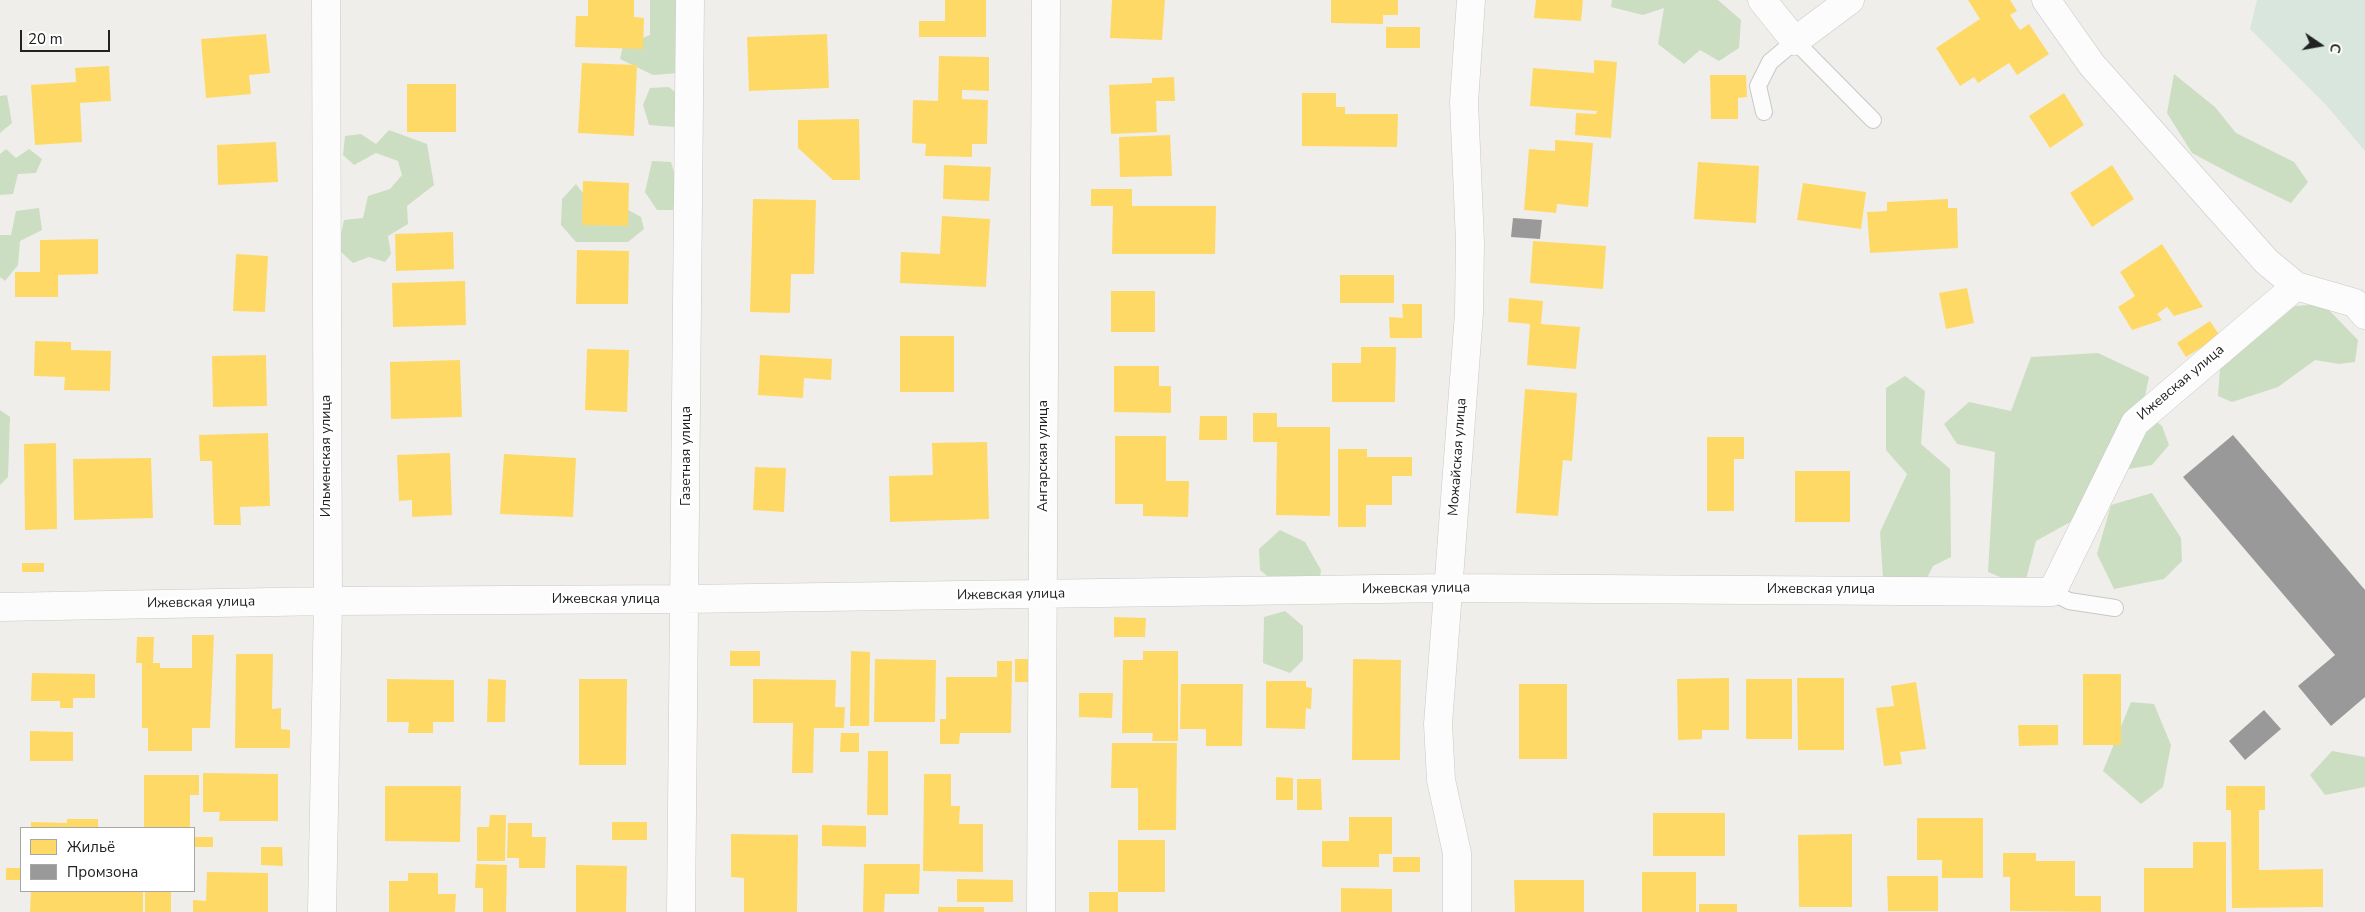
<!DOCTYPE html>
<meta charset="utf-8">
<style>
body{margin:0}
#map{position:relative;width:2365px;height:912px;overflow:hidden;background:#f0eeeb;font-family:"Nunito Sans",sans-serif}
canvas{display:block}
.legend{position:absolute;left:20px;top:827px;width:175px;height:65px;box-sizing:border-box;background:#fff;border:1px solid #a7a7a7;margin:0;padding:6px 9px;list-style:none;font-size:15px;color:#222}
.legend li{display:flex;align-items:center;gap:10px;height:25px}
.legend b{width:25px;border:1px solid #a7a7a7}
.north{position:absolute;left:2295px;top:20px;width:50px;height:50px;-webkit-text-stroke:4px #fff;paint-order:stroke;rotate:102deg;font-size:14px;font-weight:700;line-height:20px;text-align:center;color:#222}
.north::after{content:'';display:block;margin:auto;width:18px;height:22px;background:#222;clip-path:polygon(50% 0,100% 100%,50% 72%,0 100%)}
.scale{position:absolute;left:20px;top:30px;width:90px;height:22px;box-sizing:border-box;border:2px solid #222;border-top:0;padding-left:6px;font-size:15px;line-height:18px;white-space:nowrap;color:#222;-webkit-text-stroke:4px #fff;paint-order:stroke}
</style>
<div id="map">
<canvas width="2365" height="912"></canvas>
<ul class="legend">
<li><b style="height:14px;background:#ffd966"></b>Жильё</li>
<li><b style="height:14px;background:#999"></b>Промзона</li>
</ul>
<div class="north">С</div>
<div class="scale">20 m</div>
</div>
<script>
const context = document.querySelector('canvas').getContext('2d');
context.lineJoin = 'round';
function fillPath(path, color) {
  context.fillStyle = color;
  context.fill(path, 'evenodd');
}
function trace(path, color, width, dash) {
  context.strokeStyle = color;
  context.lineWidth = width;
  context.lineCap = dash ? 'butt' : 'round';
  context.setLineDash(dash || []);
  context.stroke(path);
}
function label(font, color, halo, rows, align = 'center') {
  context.font = font + ' "Nunito Sans",sans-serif';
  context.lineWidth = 5;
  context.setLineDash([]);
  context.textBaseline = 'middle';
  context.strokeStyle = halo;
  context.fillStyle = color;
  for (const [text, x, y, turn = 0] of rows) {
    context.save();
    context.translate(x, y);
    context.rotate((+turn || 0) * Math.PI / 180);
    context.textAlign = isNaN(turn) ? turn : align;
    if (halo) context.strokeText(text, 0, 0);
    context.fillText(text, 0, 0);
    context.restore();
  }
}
fillPath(new Path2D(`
 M 650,0 L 682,0 L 679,73 L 653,75 L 620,59 L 623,46 L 650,35 Z
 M 1612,0 L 1718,0 L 1741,20 L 1739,48 L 1719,61 L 1700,50 L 1684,64 L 1658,44 L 1664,8 L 1643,15 L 1611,7 Z
 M 2174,74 L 2215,107 L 2236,133 L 2294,162 L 2308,182 L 2291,203 L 2237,177 L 2192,153 L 2167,113 Z
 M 669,87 L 680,96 L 680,112 L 674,127 L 649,125 L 643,105 L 650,88 Z
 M 7,95 L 12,123 L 0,133 L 0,96 Z
 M 389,130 L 427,144 L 434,185 L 407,206 L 408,224 L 388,236 L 391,254 L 385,262 L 369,257 L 353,263 L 338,249 L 344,220 L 363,218 L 368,196 L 390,189 L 402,175 L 398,161 L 376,153 L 354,165 L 343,155 L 345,136 L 361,134 L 376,144 Z
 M 6,149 L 16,158 L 29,149 L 42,159 L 36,173 L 18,174 L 13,194 L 0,195 L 0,154 Z
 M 652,161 L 671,162 L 677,183 L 673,210 L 657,210 L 645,192 Z
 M 576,184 L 588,200 L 621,206 L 641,217 L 644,229 L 628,242 L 576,242 L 561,225 L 562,199 Z
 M 39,208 L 42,230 L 20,241 L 18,265 L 5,281 L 0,277 L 0,235 L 11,235 L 16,211 Z
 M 2323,304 L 2358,340 L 2355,362 L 2339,364 L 2315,360 L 2278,387 L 2232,402 L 2218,396 L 2220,369 L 2295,306 Z
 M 2098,353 L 2149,377 L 2142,410 L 2162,426 L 2169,445 L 2152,465 L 2106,473 L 2083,515 L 2036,541 L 2024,587 L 1988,572 L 1995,452 L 1957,444 L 1944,424 L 1969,402 L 2011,411 L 2031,357 Z
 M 1905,376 L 1925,391 L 1921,444 L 1950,469 L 1951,557 L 1933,566 L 1923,586 L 1883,578 L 1880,532 L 1907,474 L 1886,450 L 1886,388 Z
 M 0,410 L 10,417 L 8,477 L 0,485 Z
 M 2152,493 L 2181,538 L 2182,561 L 2164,579 L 2114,589 L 2097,554 L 2111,505 Z
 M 1280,530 L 1305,542 L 1321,570 L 1318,595 L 1294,599 L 1260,570 L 1259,549 Z
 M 1285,611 L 1303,626 L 1303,660 L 1290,673 L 1263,663 L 1264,617 Z
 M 2131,702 L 2154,704 L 2171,745 L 2163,787 L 2141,804 L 2103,771 Z
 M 2332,751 L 2365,757 L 2365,787 L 2325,795 L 2310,775 Z`), '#cbdec1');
fillPath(new Path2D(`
 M 2257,0 L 2365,0 L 2365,151 L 2326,105 L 2250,29 Z`), '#d9e6de');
fillPath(new Path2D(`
 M 588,0 L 634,0 L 634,17 L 644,18 L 643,49 L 575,47 L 576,16 L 588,16 Z
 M 945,0 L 986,0 L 986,37 L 919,37 L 919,21 L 945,21 Z
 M 1112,0 L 1165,0 L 1162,40 L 1110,38 Z
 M 1331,0 L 1398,0 L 1398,15 L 1383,15 L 1383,24 L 1331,23 Z
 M 1536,0 L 1583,0 L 1581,21 L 1534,18 Z
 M 1968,0 L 2010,0 L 2017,11 L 2010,15 L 2020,30 L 2029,24 L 2049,54 L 2017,75 L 2009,63 L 1978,83 L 1974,77 L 1960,86 L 1936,48 L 1980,19 Z
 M 1386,27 L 1420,27 L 1420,48 L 1386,48 Z
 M 266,34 L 270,73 L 249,75 L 251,94 L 206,98 L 201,39 Z
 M 827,34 L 829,88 L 749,91 L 747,37 Z
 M 939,56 L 989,57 L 989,91 L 962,90 L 962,99 L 988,100 L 987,144 L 972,144 L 972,157 L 925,156 L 926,144 L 912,143 L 913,100 L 938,101 Z
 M 1594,60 L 1617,62 L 1611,138 L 1575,135 L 1576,113 L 1596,114 L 1597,111 L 1530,106 L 1533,68 L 1594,73 Z
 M 582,63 L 637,65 L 634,136 L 578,133 Z
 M 109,66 L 111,101 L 80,103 L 82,142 L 35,145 L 31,85 L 76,82 L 75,68 Z
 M 1710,75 L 1746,75 L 1747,97 L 1738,98 L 1738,119 L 1711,119 Z
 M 1174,77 L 1175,101 L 1156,101 L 1157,132 L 1111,134 L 1109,85 L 1152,83 L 1152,78 Z
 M 407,84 L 456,84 L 456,132 L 407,132 Z
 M 1302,93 L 1336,93 L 1336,107 L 1345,107 L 1345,114 L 1398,114 L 1397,147 L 1302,146 Z
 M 2064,93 L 2084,125 L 2050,148 L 2029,116 Z
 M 859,119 L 860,180 L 833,180 L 798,148 L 798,120 Z
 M 1170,135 L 1172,176 L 1120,177 L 1119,137 Z
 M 1555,140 L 1593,143 L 1588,207 L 1557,204 L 1556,213 L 1524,210 L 1529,149 L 1555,151 Z
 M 276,142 L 278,182 L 218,185 L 217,145 Z
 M 1698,162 L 1759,166 L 1756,223 L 1694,219 Z
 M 944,165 L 991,167 L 989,201 L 943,199 Z
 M 2112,165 L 2134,199 L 2092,227 L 2070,193 Z
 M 583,181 L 629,183 L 628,226 L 582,225 Z
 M 1803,183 L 1866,192 L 1861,229 L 1797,220 Z
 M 1091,189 L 1132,189 L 1132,206 L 1216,206 L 1215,254 L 1112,254 L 1113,206 L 1091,206 Z
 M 753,199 L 816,200 L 814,274 L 791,274 L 790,313 L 750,312 Z
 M 1948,199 L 1948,208 L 1957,208 L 1958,248 L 1870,253 L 1867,212 L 1887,211 L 1887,202 Z
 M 942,216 L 990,219 L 986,287 L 900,283 L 901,252 L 940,254 Z
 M 453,232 L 454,269 L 396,271 L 395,234 Z
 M 98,239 L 98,274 L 58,275 L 58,297 L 15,297 L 15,272 L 40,272 L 40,240 Z
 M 1533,241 L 1606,246 L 1603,289 L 1530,283 Z
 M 2162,244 L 2203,307 L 2174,316 L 2167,307 L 2157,314 L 2162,320 L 2132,330 L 2118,307 L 2135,296 L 2120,272 Z
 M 577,250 L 629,251 L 628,304 L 576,304 Z
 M 236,254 L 268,256 L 265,312 L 233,311 Z
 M 1340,275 L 1394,275 L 1394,303 L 1340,303 Z
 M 465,281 L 466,325 L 393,327 L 392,283 Z
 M 1967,288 L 1974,323 L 1946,329 L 1939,293 Z
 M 1111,291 L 1155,291 L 1155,332 L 1111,332 Z
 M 1509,298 L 1543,301 L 1541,324 L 1580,327 L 1576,369 L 1527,365 L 1530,324 L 1508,322 Z
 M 1402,304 L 1422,304 L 1422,338 L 1390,338 L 1389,317 L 1403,318 Z
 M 2210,321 L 2220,336 L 2186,357 L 2177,343 Z
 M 900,336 L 954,336 L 954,392 L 900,392 Z
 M 35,341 L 71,342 L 71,350 L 111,351 L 110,391 L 64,390 L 65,377 L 34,376 Z
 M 1361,347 L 1396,347 L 1395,402 L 1332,402 L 1332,363 L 1361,363 Z
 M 587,349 L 629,350 L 627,412 L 585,410 Z
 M 266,355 L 267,406 L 213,407 L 212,356 Z
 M 760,355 L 832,359 L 831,380 L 804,378 L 803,398 L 758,395 Z
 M 460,360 L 462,417 L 391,419 L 390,362 Z
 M 1114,366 L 1159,366 L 1159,386 L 1171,386 L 1171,413 L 1114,412 Z
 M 1525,389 L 1577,393 L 1572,461 L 1563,460 L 1558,516 L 1516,513 Z
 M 1253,413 L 1277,413 L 1277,427 L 1330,427 L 1330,516 L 1276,515 L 1277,442 L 1253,442 Z
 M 1200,416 L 1227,416 L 1227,440 L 1199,440 Z
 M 268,433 L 270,506 L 240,507 L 241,525 L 214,525 L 212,461 L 200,461 L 199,435 Z
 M 1115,436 L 1166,436 L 1166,481 L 1189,481 L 1188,517 L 1143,516 L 1143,504 L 1115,504 Z
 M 1707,437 L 1744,437 L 1744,459 L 1734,459 L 1734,511 L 1707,511 Z
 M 987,442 L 989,519 L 890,522 L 889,476 L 933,475 L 932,443 Z
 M 56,443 L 57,529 L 25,530 L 24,444 Z
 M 1338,449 L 1367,449 L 1367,457 L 1412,457 L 1412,476 L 1392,476 L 1392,505 L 1366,505 L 1366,527 L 1338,527 Z
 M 450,453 L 452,515 L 412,517 L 412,500 L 399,501 L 397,455 Z
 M 504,454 L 576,458 L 573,517 L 500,514 Z
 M 151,458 L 153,518 L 74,520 L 73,459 Z
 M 755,467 L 786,468 L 784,512 L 753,510 Z
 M 1795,471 L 1850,471 L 1850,522 L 1795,522 Z
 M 22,563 L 44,563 L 44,572 L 22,572 Z
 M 1114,617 L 1146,618 L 1145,637 L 1114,637 Z
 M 192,635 L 214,635 L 210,728 L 192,728 L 192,751 L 148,751 L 148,728 L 142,728 L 142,663 L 136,663 L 137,637 L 154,637 L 153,663 L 160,663 L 160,668 L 192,668 Z
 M 730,651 L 760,651 L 760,666 L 730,666 Z
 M 851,651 L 870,652 L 869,726 L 850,726 Z
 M 1143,651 L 1178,651 L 1178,741 L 1152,741 L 1153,733 L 1122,733 L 1123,660 L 1143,660 Z
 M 236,654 L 273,654 L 272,709 L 281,708 L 281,729 L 290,730 L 290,748 L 235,748 Z
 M 875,659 L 936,660 L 935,722 L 874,722 Z
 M 1015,659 L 1033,659 L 1033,682 L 1015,682 Z
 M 1353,659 L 1401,660 L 1400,760 L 1352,760 Z
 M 997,661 L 1012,661 L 1011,733 L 960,733 L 959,744 L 940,744 L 940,719 L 946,719 L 946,677 L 997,677 Z
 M 32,673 L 95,674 L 95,698 L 73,698 L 73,708 L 60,708 L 60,701 L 31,701 Z
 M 2083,674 L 2121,674 L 2121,745 L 2083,745 Z
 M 1729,678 L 1729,730 L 1702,730 L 1702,739 L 1678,740 L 1677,679 Z
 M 1797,678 L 1844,678 L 1844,750 L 1798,750 Z
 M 387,679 L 454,680 L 454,722 L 433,722 L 433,733 L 408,733 L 409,722 L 387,722 Z
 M 488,679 L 506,680 L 505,722 L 487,722 Z
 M 579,679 L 627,679 L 626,765 L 579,765 Z
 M 753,679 L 836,680 L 835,707 L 845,707 L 844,728 L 814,728 L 813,773 L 792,773 L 793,723 L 753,723 Z
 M 1746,679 L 1792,679 L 1792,739 L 1746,739 Z
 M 1266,681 L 1306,681 L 1306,687 L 1312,688 L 1311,709 L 1306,708 L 1305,729 L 1266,728 Z
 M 1916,682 L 1926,749 L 1900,752 L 1902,764 L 1884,766 L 1876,708 L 1894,706 L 1891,686 Z
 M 1181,684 L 1243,684 L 1242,746 L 1206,746 L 1206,729 L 1180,729 Z
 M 1519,684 L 1567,684 L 1567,759 L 1519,759 Z
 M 1079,693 L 1113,693 L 1112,718 L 1079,717 Z
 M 2018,725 L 2058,725 L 2058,745 L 2019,746 Z
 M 30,731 L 73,732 L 73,761 L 30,761 Z
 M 841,733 L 859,733 L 859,752 L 840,752 Z
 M 1112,743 L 1177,743 L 1176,830 L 1138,830 L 1138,788 L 1111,788 Z
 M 868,751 L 888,751 L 888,815 L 867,815 Z
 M 203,773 L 278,774 L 278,821 L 219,821 L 220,812 L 203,812 Z
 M 924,774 L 951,774 L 951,806 L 960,806 L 959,824 L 983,824 L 983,872 L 923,871 Z
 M 144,775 L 199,775 L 199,795 L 190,795 L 190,828 L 144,828 Z
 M 1276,777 L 1293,778 L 1293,800 L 1276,800 Z
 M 1297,779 L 1321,779 L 1322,810 L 1297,810 Z
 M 385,786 L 461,786 L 460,842 L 385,841 Z
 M 2226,786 L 2265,786 L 2265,810 L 2259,810 L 2259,870 L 2323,869 L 2323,907 L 2232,908 L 2231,810 L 2226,810 Z
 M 1653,813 L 1725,813 L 1725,856 L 1653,856 Z
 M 490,815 L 506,815 L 505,861 L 477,861 L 477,827 L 489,827 Z
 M 1349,817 L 1392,817 L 1392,854 L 1379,854 L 1379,867 L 1322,867 L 1322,841 L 1349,841 Z
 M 1917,818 L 1983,818 L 1983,878 L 1942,878 L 1942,860 L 1917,860 Z
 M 67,819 L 98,819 L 98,828 L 31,828 L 31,822 L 67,823 Z
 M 612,822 L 647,822 L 647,840 L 612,840 Z
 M 508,823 L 532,823 L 532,837 L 546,837 L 545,868 L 519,868 L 519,858 L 507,858 Z
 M 822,825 L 866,826 L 866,847 L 822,846 Z
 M 731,834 L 798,835 L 797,912 L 744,912 L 744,878 L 731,877 Z
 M 1852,834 L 1852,907 L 1799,907 L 1798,835 Z
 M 194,837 L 213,837 L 213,847 L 194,847 Z
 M 1118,840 L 1165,840 L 1165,892 L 1118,892 L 1118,912 L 1089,912 L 1089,892 L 1118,892 Z
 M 2193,842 L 2226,842 L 2226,912 L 2144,912 L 2144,868 L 2193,868 Z
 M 261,847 L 282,847 L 283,866 L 261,865 Z
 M 2003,853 L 2036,853 L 2036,861 L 2075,861 L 2075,896 L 2101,896 L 2101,912 L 2010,911 L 2010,877 L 2003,877 Z
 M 1393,857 L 1420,857 L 1420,872 L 1393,872 Z
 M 476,864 L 507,865 L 506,912 L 483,912 L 483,888 L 475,888 Z
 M 864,864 L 920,864 L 919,894 L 885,894 L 884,912 L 863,912 Z
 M 576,865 L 627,866 L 626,912 L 576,912 Z
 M 6,868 L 21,868 L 21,880 L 6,880 Z
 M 207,872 L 268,873 L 268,912 L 193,912 L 193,900 L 206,901 Z
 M 1642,872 L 1696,872 L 1696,912 L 1642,912 Z
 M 408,873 L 438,873 L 438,894 L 456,894 L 455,912 L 389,912 L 389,881 L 408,881 Z
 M 1887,876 L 1938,876 L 1938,911 L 1888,911 Z
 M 957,879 L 1013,880 L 1013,902 L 957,902 Z
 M 1514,880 L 1584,880 L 1584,912 L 1515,912 Z
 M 1341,888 L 1392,889 L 1392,912 L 1341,912 Z
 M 31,891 L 143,892 L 143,912 L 30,912 Z
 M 145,891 L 171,891 L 171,912 L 145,912 Z
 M 1699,904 L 1737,904 L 1737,912 L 1699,912 Z
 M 938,907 L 984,907 L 984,912 L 938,912 Z`), '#ffd966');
fillPath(new Path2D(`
 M 1513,218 L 1542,220 L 1540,239 L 1511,237 Z
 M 2233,435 L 2365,590 L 2365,697 L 2331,726 L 2298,686 L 2335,655 L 2183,477 Z
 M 2264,710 L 2281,729 L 2245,760 L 2229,741 Z`), '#999');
const lane = new Path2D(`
 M 1764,112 L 1758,86 L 1770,62 L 1795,41 L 1873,120
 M 2052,592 L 2069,601 L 2115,608`);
const street = new Path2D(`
 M 1762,0 L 1795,41 L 1850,0
 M 2046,0 L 2092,65 L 2266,261 L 2296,286 L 2355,303 L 2365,315
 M 0,607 L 328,601 L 685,599 L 1448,588 L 2052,592 L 2135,423 L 2296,286
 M 322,912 L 328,601 L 326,0
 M 681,912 L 690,0
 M 1041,912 L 1046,0
 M 1457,912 L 1457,853 L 1441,780 L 1438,724 L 1469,313 L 1470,242 L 1464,102 L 1471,0`);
trace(lane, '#c9c8c7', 18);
trace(street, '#c9c8c7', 29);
trace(lane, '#fdfcfc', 16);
trace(street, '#fdfcfc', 28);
label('14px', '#222', '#fff', [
 ["Ижевская улица",2181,383,-40],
 ["Ильменская улица",327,456,-90],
 ["Газетная улица",687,456,-90],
 ["Ангарская улица",1044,456,-90],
 ["Можайская улица",1458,457,-86],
 ["Ижевская улица",1416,589,-1],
 ["Ижевская улица",1821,590],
 ["Ижевская улица",1011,595,-1],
 ["Ижевская улица",606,600],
 ["Ижевская улица",201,603,-1]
]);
</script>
